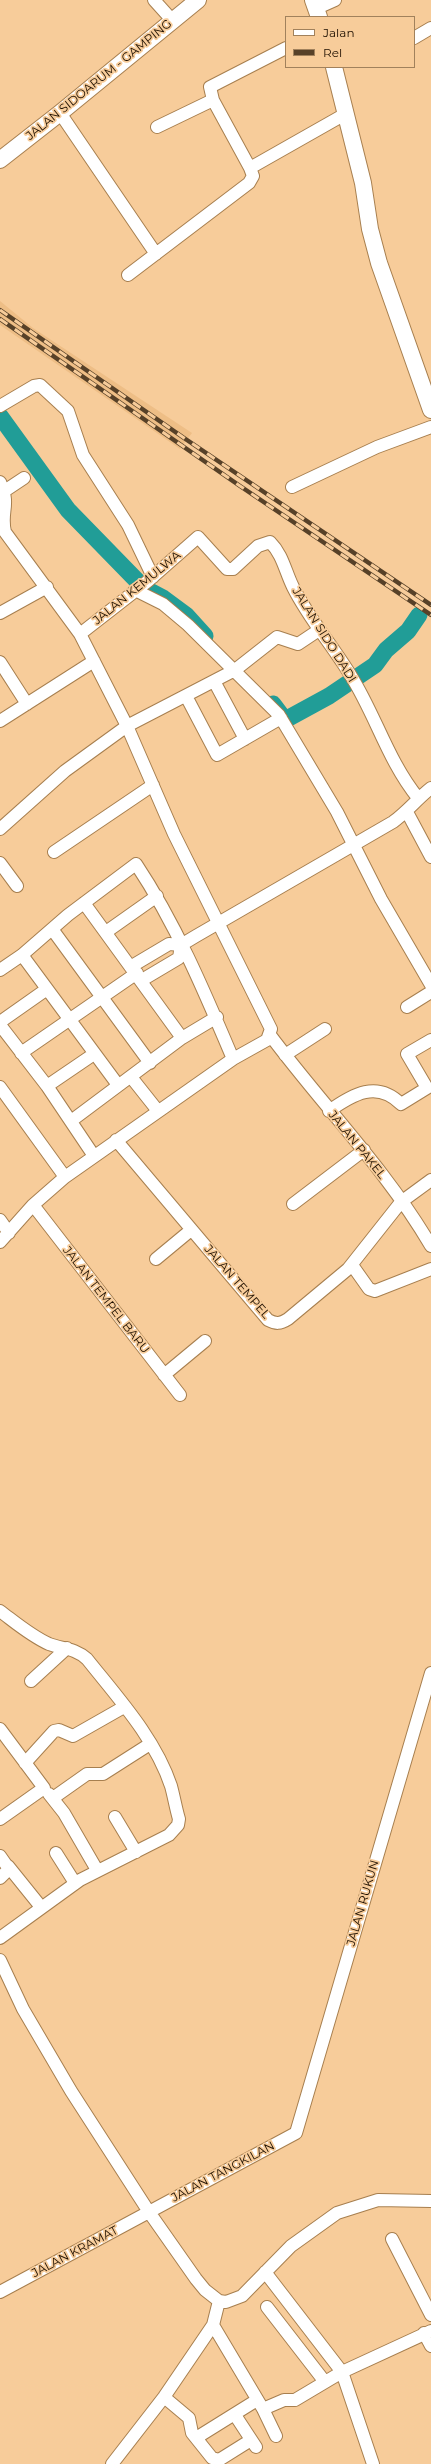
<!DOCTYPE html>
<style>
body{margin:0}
#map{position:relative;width:431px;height:2464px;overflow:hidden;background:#f7cc9a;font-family:Montserrat,sans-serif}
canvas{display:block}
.legend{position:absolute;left:285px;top:16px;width:130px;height:52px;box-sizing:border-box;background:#f7cc9a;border:1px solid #a1815c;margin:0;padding:5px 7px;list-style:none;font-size:12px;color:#1f1000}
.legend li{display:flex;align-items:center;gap:8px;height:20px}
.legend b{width:20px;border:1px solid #a1815c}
</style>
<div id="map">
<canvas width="431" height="2464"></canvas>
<ul class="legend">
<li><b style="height:5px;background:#fff"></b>Jalan</li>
<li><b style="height:5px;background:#574128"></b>Rel</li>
</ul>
</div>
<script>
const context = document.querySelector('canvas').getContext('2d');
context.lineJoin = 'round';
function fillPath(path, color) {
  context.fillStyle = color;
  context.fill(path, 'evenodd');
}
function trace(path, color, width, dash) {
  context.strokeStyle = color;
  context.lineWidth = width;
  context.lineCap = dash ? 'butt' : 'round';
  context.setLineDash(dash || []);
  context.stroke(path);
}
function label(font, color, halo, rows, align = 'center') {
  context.font = font + ' Montserrat,sans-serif';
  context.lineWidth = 3.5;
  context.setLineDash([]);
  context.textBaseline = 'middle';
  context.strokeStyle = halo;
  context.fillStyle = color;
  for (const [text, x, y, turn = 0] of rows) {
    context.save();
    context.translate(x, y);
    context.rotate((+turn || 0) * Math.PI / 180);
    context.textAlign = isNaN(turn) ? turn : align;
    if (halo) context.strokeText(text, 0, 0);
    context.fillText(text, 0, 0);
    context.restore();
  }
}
fillPath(new Path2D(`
 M 0,301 L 33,328 L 192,433 L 180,449 L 0,325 Z`), '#eebe86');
trace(new Path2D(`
 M 0,416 L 68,510 L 144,588 L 163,598 L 186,615 L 205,636
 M 273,704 L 285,720 L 329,696 L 375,665 L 386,650 L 408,631 L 419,615`), '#219d97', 17);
const minor = new Path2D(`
 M 154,0 L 172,20
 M 317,8 L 335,0
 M 414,38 L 431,28
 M 60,113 L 156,254
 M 157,127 L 213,100
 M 250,168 L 213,100 L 210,87 L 286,48
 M 128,275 L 249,183 L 253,176 L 250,168 L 347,113
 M 0,406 L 34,386 L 40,385 L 68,411 L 83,455 L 128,525 L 153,577
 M 0,482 C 11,506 0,511 5,532 L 80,634 L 127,726 L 174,834 L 271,1029 L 267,1040 L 233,1059 L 65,1177 L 33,1205 L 0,1242
 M 292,487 L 377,447 L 431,427
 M 0,494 L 24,478
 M 135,590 L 163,604 L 188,625 L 279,715 L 337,812 L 381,899 L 431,985
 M 0,613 L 47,587
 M 80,634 L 148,581 L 198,537 L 227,569 L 233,569 L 258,546 L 270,542 C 283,555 285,571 293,587 C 309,619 333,646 351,676 C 376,716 388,761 418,798
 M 0,662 L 27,704
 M 214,681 L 245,739
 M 186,696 L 217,755 L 281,718
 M 0,721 L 94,661
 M 407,812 L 431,857
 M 0,829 L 65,771 L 127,726 L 235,670 L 277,637 L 298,644 L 319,630
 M 54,852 L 153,785
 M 0,863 L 17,886
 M 84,903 L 182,1038
 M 52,929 L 150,1063
 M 106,932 L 157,896
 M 22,955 L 118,1085
 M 132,966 L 169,944 L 181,945 L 196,936 L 393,822 C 407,812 417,799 431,788
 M 0,970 L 22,955 L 68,915 L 136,864 C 176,924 205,993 233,1059
 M 142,980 L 179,958 L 181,945
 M 407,1007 L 431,992
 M 0,1022 L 47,989
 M 0,1025 L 47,1086 L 94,1156
 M 270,1035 C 323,1106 386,1169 431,1246
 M 21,1053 L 137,973
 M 285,1055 L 325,1029
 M 131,1077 L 158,1111
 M 47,1086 L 94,1054
 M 0,1087 L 65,1177
 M 329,1111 C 353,1094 377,1080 401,1104 L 427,1088 L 407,1054 L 431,1040
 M 71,1121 L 182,1038 L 217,1017
 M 116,1140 L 268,1320 C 276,1324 280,1324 288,1319 L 348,1269 L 401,1202 L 431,1180
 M 293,1204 L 364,1150
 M 33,1205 L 180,1395
 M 0,1220 L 9,1233
 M 156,1259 L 191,1230
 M 352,1265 L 369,1289 L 375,1291 L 431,1269
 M 164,1375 L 205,1341
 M 0,1611 C 16,1623 31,1636 49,1644 C 63,1649 75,1648 87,1659 C 118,1698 155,1738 171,1786 C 174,1797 176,1809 179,1819 L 178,1825 L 169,1835 L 80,1880 L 0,1938
 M 31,1681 L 67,1648
 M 0,1729 L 44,1788 L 0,1819
 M 25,1763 L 54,1731 L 59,1730 L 73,1736 L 124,1707
 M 49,1794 L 64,1813 L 97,1870
 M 53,1798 L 87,1774 L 103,1774 L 150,1744
 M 115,1817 L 136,1852
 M 56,1853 L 75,1883
 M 0,1856 L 9,1869 L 0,1878
 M 8,1866 L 41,1907
 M 0,1960 L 23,2009 L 71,2091 L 149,2212 L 196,2279 L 205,2290 L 219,2301 L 226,2302 L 242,2296 L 291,2246 L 337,2213 L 378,2200 L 431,2201
 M 392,2239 L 431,2315
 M 265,2272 L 342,2372 L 373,2464
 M 0,2292 L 296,2133 L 431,1673
 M 267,2307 L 325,2382
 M 213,2325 L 263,2409 L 276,2436
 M 424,2333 L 431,2346
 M 164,2397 L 189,2418 L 192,2433 L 212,2458 L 219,2460 L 251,2440
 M 263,2409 L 284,2400 L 295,2400 L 342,2372 L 431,2331
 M 235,2415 L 256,2447
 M 196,2438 L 257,2400
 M 112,2464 L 164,2397 L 213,2325 L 219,2301`);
const major = new Path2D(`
 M 313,0 L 319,17
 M 334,67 L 363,183 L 370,229 L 379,263 L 431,410
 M 0,160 L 60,113 L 198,0`);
trace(minor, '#a77f4f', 14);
trace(major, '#a77f4f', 18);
trace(minor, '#fff', 12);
trace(major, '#fff', 16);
const rail = new Path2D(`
 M 0,310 L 184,438 L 431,605
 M 0,319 L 240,486 L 431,615`);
trace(rail, '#574128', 4.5);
trace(rail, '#f7cc9a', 3, [9]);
label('12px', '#1f1000', '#f7cc9a', [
 ["JALAN SIDOARUM - GAMPING",99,80,-39],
 ["JALAN KEMULWA",137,588,-39],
 ["JALAN SIDO DADI",324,635,58],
 ["JALAN PAKEL",357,1145,51],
 ["JALAN TEMPEL",237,1282,49],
 ["JALAN TEMPEL BARU",106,1300,52],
 ["JALAN RUKUN",363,1903,-74],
 ["JALAN TANGKILAN",223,2172,-28],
 ["JALAN KRAMAT",75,2252,-28]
]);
</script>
